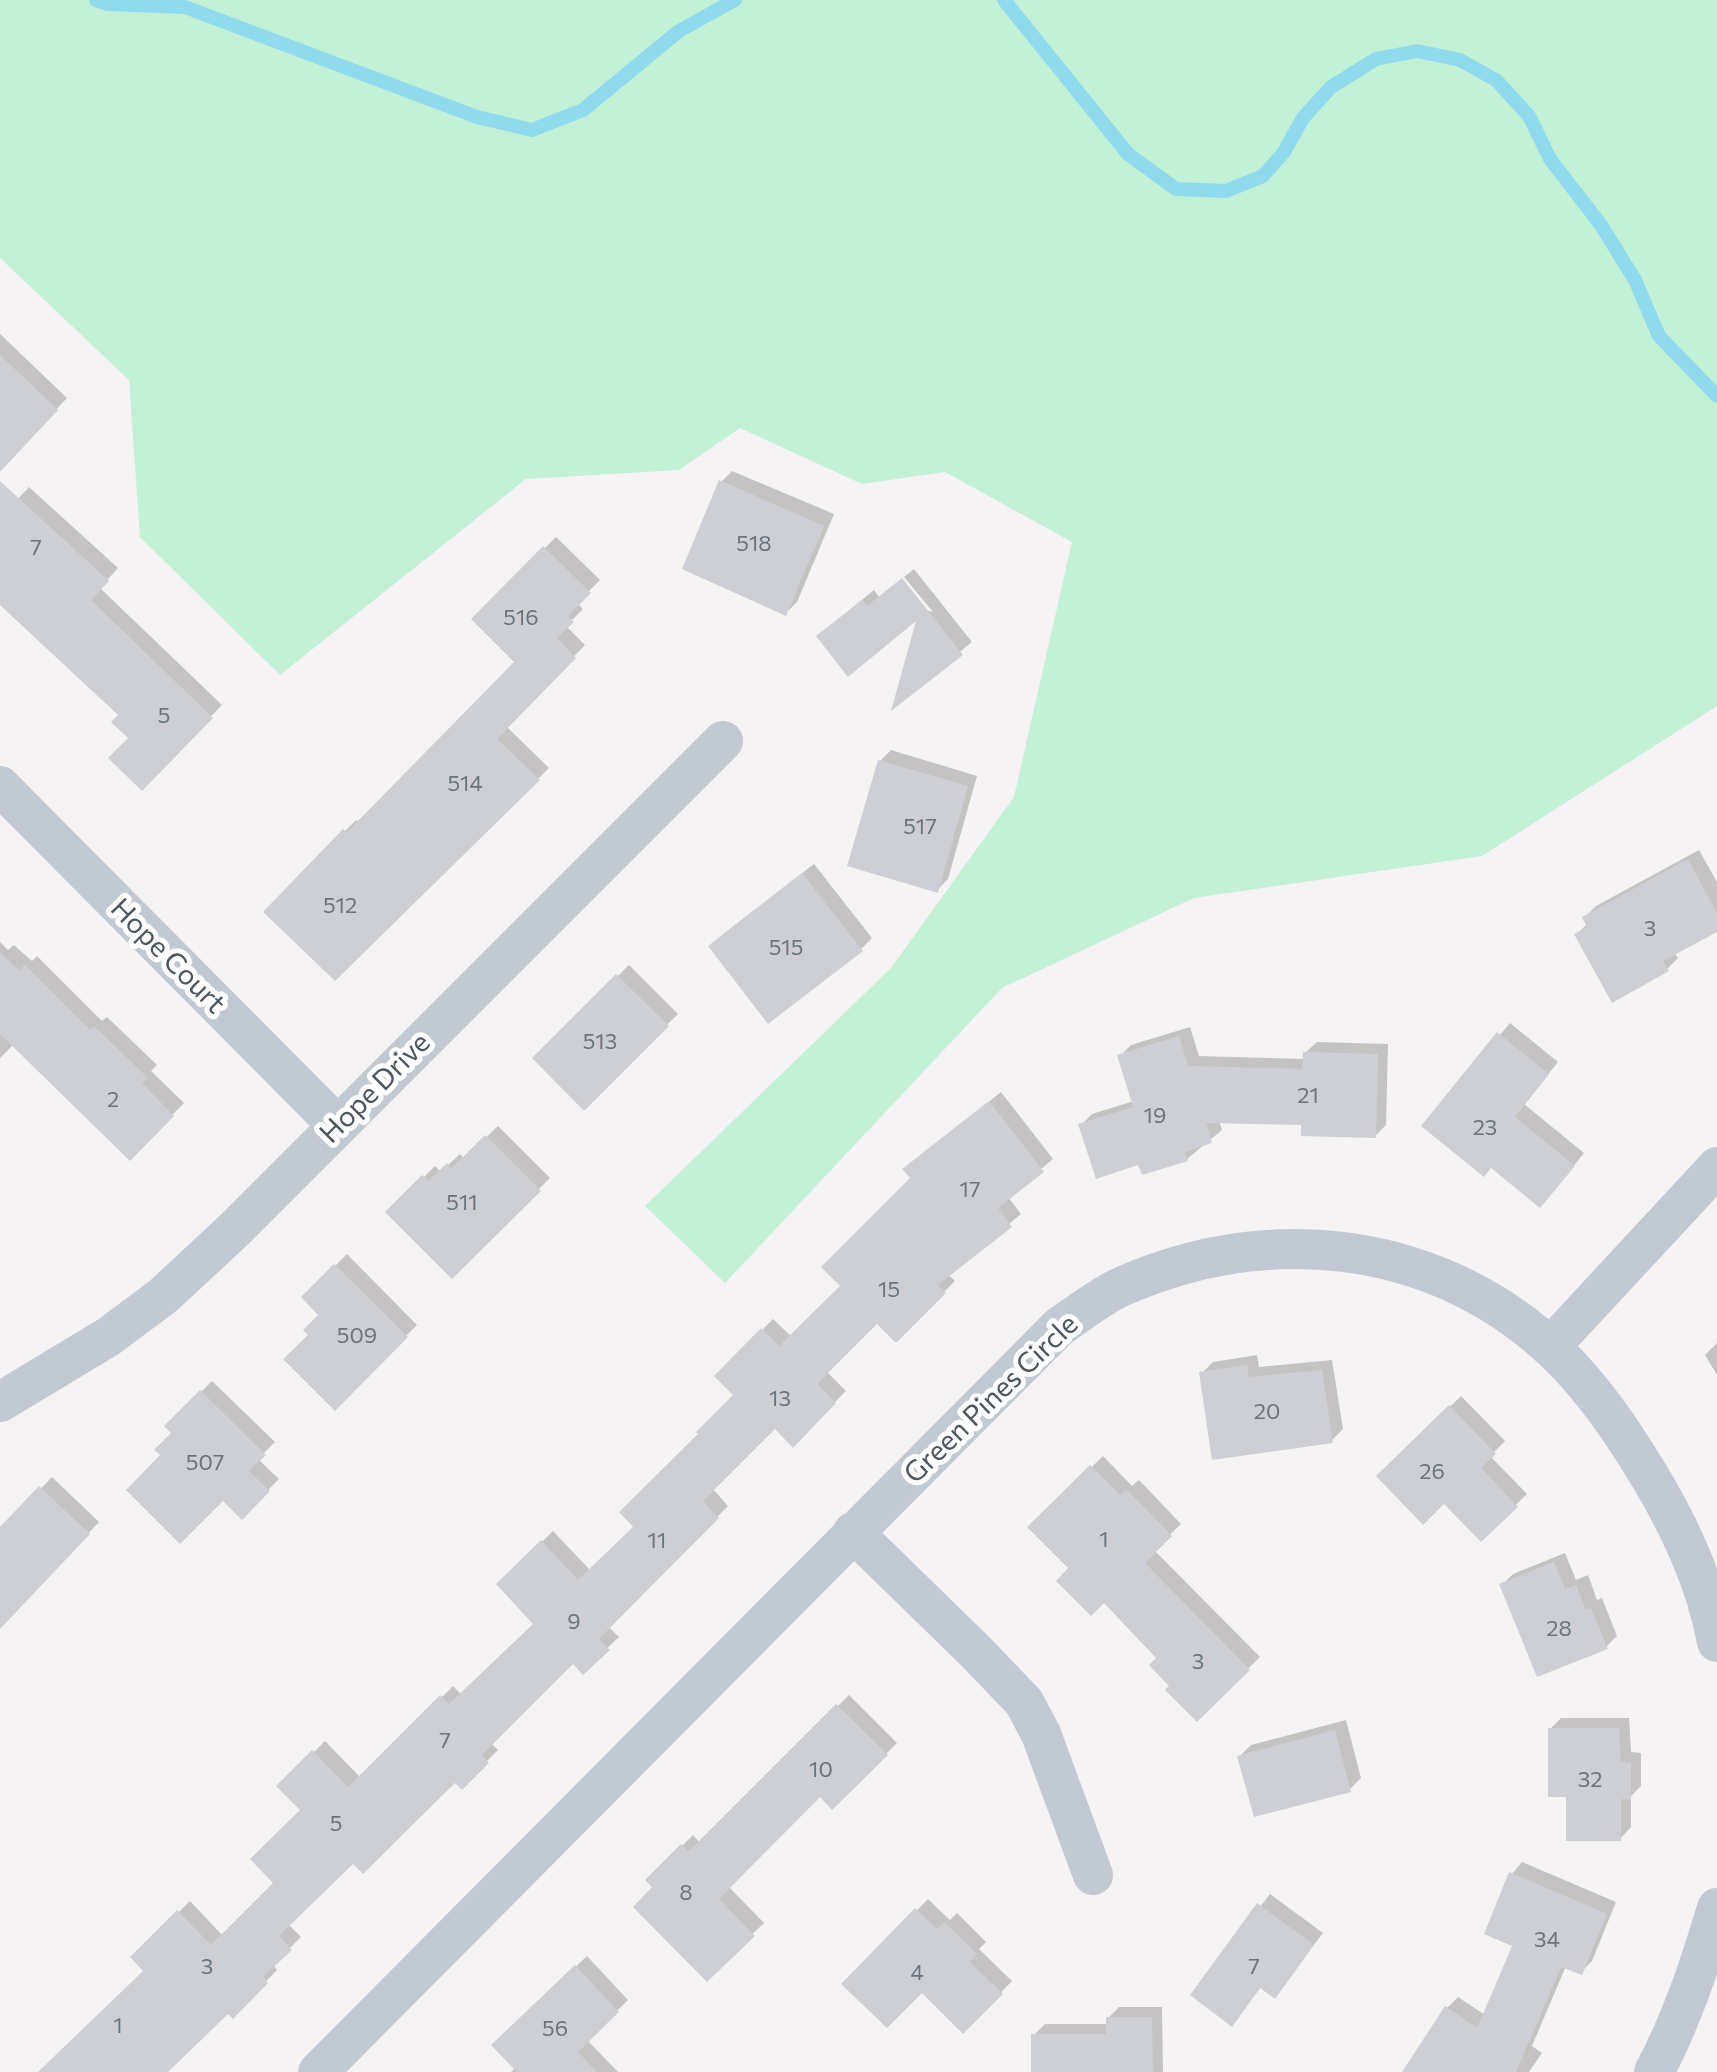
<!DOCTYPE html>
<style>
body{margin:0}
canvas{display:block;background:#f5f3f3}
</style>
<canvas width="1717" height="2072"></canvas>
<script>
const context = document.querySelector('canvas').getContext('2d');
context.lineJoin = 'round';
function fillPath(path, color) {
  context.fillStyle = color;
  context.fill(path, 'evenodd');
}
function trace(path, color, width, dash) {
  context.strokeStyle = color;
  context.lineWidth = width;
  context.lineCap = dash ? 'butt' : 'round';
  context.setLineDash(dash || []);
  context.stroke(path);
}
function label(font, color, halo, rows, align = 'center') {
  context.font = font + ' Commissioner,sans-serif';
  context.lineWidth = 10;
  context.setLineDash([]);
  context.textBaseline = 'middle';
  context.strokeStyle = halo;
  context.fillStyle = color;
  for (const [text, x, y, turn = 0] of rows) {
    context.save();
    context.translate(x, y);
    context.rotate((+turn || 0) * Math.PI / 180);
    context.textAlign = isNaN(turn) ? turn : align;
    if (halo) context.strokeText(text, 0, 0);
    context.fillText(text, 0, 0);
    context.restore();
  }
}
fillPath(new Path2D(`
 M 0,0 L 1717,0 L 1717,706 L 1482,856 L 1194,898 L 1002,988 L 725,1283 L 645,1206 L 891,968 L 1014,797 L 1072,542 L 945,472 L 862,484 L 740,428 L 679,470 L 526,479 L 280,675 L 140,537 L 129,380 L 0,258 Z`), '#c3f1d5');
fillPath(new Path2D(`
 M 0,334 L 67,398 L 0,469 Z
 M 732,471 L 834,514 L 797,602 L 786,613 L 721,482 Z
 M 29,487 L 118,568 L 100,588 L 222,705 L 142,788 L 131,738 L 122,715 L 0,593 L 0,518 Z
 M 556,537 L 600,580 L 577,603 L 583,609 L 566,626 L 585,645 L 506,726 L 549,768 L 335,978 L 266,912 L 356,820 L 360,823 L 518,662 L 474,619 Z
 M 914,569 L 972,642 L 896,704 L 920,614 L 830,626 L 874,590 L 879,597 L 933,612 L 904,577 Z
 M 891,750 L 977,776 L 948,879 L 937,890 L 880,761 Z
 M 1699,850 L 1717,882 L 1717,929 L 1674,952 L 1678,958 L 1667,969 L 1577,934 L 1588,923 L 1585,917 L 1596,906 Z
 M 814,864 L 872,938 L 861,949 L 722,935 Z
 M 0,942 L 8,950 L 14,945 L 32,961 L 37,956 L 102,1021 L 107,1017 L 157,1065 L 151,1071 L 184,1103 L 130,1158 L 14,1044 L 0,1058 Z
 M 629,965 L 678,1014 L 584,1107 L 535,1058 Z
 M 1510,1023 L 1558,1062 L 1524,1104 L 1584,1153 L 1551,1194 L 1492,1165 L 1425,1126 Z
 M 1190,1027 L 1199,1056 L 1305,1059 L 1305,1053 L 1317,1042 L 1388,1044 L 1386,1125 L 1375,1136 L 1304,1123 L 1219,1121 L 1222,1130 L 1187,1159 L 1140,1162 L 1081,1125 L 1092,1114 L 1134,1101 L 1120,1056 L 1131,1045 Z
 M 1001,1092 L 1053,1159 L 1008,1197 L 1021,1214 L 948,1274 L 955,1281 L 896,1339 L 877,1320 L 826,1371 L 846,1391 L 793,1444 L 775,1425 L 712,1488 L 728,1506 L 608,1626 L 619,1637 L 583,1671 L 573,1661 L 491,1743 L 498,1750 L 462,1786 L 455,1779 L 353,1860 L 288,1924 L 301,1937 L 273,1965 L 277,1970 L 233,2015 L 228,2010 L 164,2072 L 41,2072 L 146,1971 L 133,1957 L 190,1901 L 223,1936 L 277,1883 L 304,1810 L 280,1786 L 325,1741 L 361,1778 L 453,1686 L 462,1695 L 537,1623 L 499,1584 L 553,1531 L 591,1571 L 636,1527 L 736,1395 L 717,1376 L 773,1319 L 792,1337 L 843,1286 L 913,1179 L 905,1169 Z
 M 498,1126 L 550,1178 L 452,1275 L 389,1212 L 435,1166 L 441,1172 L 460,1154 L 464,1159 Z
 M 347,1254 L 417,1325 L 335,1407 L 311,1335 L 322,1315 L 304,1297 Z
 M 1717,1343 L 1717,1375 L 1705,1355 Z
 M 1257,1355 L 1259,1367 L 1332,1360 L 1343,1429 L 1332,1440 L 1202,1373 L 1213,1362 Z
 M 212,1381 L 275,1442 L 258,1459 L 279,1479 L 242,1516 L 223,1498 L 163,1455 L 174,1433 L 167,1426 Z
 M 1461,1396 L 1505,1441 L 1490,1456 L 1527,1494 L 1481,1539 L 1444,1501 L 1379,1476 Z
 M 1103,1456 L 1132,1486 L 1139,1480 L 1181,1524 L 1154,1550 L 1260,1657 L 1197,1719 L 1171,1687 L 1160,1658 L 1031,1527 Z
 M 52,1477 L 99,1522 L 0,1627 L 0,1531 Z
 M 1565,1553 L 1576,1580 L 1588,1575 L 1597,1600 L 1602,1598 L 1617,1636 L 1606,1647 L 1502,1585 L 1513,1574 Z
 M 849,1695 L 897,1743 L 832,1807 L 820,1794 L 728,1886 L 764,1923 L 707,1978 L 656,1887 L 648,1880 L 693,1835 L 700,1843 Z
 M 1561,1718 L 1629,1718 L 1631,1752 L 1641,1753 L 1641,1786 L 1631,1796 L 1631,1827 L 1620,1839 L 1568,1795 L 1550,1729 Z
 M 1346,1720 L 1361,1778 L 1350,1789 L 1240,1756 L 1251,1745 Z
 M 1522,1862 L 1616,1902 L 1592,1961 L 1581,1972 L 1566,1966 L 1532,2046 L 1542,2053 L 1529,2072 L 1432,2072 L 1447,2008 L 1458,1997 L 1485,2015 L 1515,1945 L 1512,1874 Z
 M 1270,1894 L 1323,1933 L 1275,1996 L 1262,1986 L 1232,2023 L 1193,1994 Z
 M 928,1899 L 950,1920 L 957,1913 L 986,1942 L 979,1949 L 1012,1981 L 963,2031 L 922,1990 L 845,1984 Z
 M 587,1956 L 628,2000 L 587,2040 L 618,2072 L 511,2072 L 516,2067 L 495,2045 Z
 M 1119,2007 L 1162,2007 L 1163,2072 L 1034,2072 L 1034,2035 L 1045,2024 L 1108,2024 L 1108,2018 Z`), '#0003');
trace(new Path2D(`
 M 96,0 L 108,4 L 185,7 L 477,117 L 532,130 L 583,110 L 679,31 L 735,0
 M 1004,0 L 1128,154 L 1176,189 L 1226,191 L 1263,176 L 1284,152 L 1303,118 L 1331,87 L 1376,59 L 1417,51 L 1460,60 L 1496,80 L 1529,116 L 1550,159 L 1601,225 L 1635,280 L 1659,336 L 1717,396`), '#90daee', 14);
fillPath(new Path2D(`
 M 0,355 L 58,410 L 0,472 Z
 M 719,480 L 824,526 L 786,616 L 682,569 Z
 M 0,481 L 109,581 L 91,600 L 213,718 L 142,791 L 108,758 L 128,738 L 111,722 L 118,715 L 0,605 Z
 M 543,546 L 591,593 L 568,616 L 574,622 L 557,638 L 576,658 L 497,739 L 540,780 L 335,981 L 263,912 L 343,829 L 347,832 L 514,662 L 471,619 Z
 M 902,578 L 963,655 L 891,711 L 916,621 L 848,677 L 816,636 L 862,600 L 867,606 Z
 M 878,760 L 968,786 L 938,893 L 847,866 Z
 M 1688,859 L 1717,913 L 1717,932 L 1663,961 L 1669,971 L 1612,1003 L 1574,934 L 1587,927 L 1582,917 Z
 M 802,873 L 863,951 L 768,1024 L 708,946 Z
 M 0,952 L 19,970 L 25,965 L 90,1030 L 94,1026 L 148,1078 L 142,1083 L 174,1116 L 130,1161 L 0,1034 Z
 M 616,974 L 669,1026 L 584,1111 L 532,1058 Z
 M 1497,1032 L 1549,1074 L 1515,1117 L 1575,1166 L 1540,1208 L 1491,1168 L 1484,1177 L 1421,1126 Z
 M 1179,1036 L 1188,1066 L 1302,1069 L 1303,1052 L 1378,1054 L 1376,1138 L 1301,1136 L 1301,1125 L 1206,1123 L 1212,1143 L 1185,1152 L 1188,1161 L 1142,1175 L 1138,1165 L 1096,1179 L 1078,1124 L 1133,1107 L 1117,1055 Z
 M 989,1101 L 1044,1172 L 998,1208 L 1012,1227 L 938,1285 L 946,1293 L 896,1343 L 877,1324 L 817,1384 L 836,1403 L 793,1448 L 775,1429 L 703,1501 L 719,1518 L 599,1639 L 610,1650 L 583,1675 L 573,1664 L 482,1755 L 489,1763 L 462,1790 L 455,1783 L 363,1874 L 353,1864 L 279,1936 L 292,1950 L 263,1977 L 268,1983 L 233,2019 L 228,2014 L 168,2072 L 38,2072 L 143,1971 L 130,1957 L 177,1910 L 211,1945 L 273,1883 L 250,1859 L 300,1810 L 276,1786 L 312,1750 L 348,1787 L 440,1695 L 449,1704 L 533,1624 L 496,1584 L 541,1540 L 578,1580 L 633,1527 L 619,1512 L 698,1434 L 696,1432 L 733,1395 L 714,1376 L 761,1328 L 779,1346 L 840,1286 L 821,1267 L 910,1178 L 902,1169 Z
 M 485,1135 L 541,1191 L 452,1279 L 385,1212 L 422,1175 L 429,1181 L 447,1163 L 452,1168 Z
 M 334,1264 L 408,1337 L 335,1411 L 283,1359 L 308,1335 L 303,1330 L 318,1315 L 301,1297 Z
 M 1247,1365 L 1249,1377 L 1322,1370 L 1333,1443 L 1212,1460 L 1199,1372 Z
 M 200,1390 L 266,1455 L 249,1471 L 270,1491 L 242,1520 L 223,1501 L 180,1544 L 126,1490 L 160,1455 L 154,1450 L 171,1433 L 164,1426 Z
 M 1449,1405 L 1496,1454 L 1481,1468 L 1518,1507 L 1481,1542 L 1444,1504 L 1423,1525 L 1376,1476 Z
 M 1090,1465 L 1120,1495 L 1126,1489 L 1172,1536 L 1145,1563 L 1250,1670 L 1197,1722 L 1165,1690 L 1169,1686 L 1149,1665 L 1156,1658 L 1104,1603 L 1091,1616 L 1056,1581 L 1068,1568 L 1027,1527 Z
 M 39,1486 L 90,1534 L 0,1629 L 0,1527 Z
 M 1554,1562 L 1565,1589 L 1576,1585 L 1586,1610 L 1591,1608 L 1608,1649 L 1537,1677 L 1499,1584 Z
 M 836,1704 L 888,1755 L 832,1810 L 820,1797 L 719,1899 L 755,1936 L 707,1982 L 633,1907 L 652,1887 L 645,1880 L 681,1844 L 688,1852 Z
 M 1548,1728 L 1619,1728 L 1621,1762 L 1631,1763 L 1631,1800 L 1621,1799 L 1621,1841 L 1566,1841 L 1566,1797 L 1548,1797 Z
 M 1335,1730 L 1351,1792 L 1254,1817 L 1237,1756 Z
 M 1509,1872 L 1607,1914 L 1582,1975 L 1561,1967 L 1516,2072 L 1402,2072 L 1445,2006 L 1477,2028 L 1512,1946 L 1484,1934 Z
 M 1257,1903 L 1314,1945 L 1275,1999 L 1260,1988 L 1232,2027 L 1190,1995 Z
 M 915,1908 L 937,1929 L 944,1922 L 977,1954 L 970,1962 L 1003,1994 L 963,2034 L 922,1993 L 887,2028 L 841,1984 Z
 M 575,1965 L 619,2012 L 578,2052 L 597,2072 L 517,2072 L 491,2045 Z
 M 1106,2017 L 1152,2017 L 1153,2072 L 1031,2072 L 1031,2034 L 1106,2034 Z`), '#cdcfd5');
trace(new Path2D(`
 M 0,786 L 337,1125
 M 1550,1347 L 1717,1167
 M 0,1402 L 108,1337 L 163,1296 L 235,1229 L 723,741
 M 853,1532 L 976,1652 L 1024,1702 L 1041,1734 L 1093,1875
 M 318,2072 L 1059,1327 C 1080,1313 1100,1296 1123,1286 C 1266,1223 1428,1239 1547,1344 C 1583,1376 1612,1416 1637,1456 C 1673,1512 1705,1576 1717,1642
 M 1654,2072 C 1682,2020 1700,1964 1717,1908`), '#c1cad2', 40);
label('22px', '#6b747e', null, [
 ["518",754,544],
 ["7",36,548],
 ["516",521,618],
 ["5",164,716],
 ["514",465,784],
 ["517",920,827],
 ["512",340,906],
 ["3",1650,929],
 ["515",786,948],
 ["513",600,1042],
 ["21",1308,1096],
 ["2",113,1100],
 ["19",1155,1116],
 ["23",1485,1128],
 ["17",970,1190],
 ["511",462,1203],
 ["15",889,1290],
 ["509",357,1336],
 ["13",780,1399],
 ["20",1267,1412],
 ["507",205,1463],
 ["26",1432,1472],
 ["1",1104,1540],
 ["11",657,1541],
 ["9",574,1622],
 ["28",1559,1629],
 ["3",1198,1662],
 ["7",445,1741],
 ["10",821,1770],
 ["32",1590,1780],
 ["5",336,1824],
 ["8",686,1893],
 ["34",1547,1940],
 ["3",207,1967],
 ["7",1254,1967],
 ["4",917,1973],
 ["1",118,2026],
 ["56",555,2029]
]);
label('28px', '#4a5661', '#fff', [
 ["Hope Court",168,956,45],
 ["Hope Drive",375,1088,-45],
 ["Green Pines Circle",991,1399,-44]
]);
</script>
